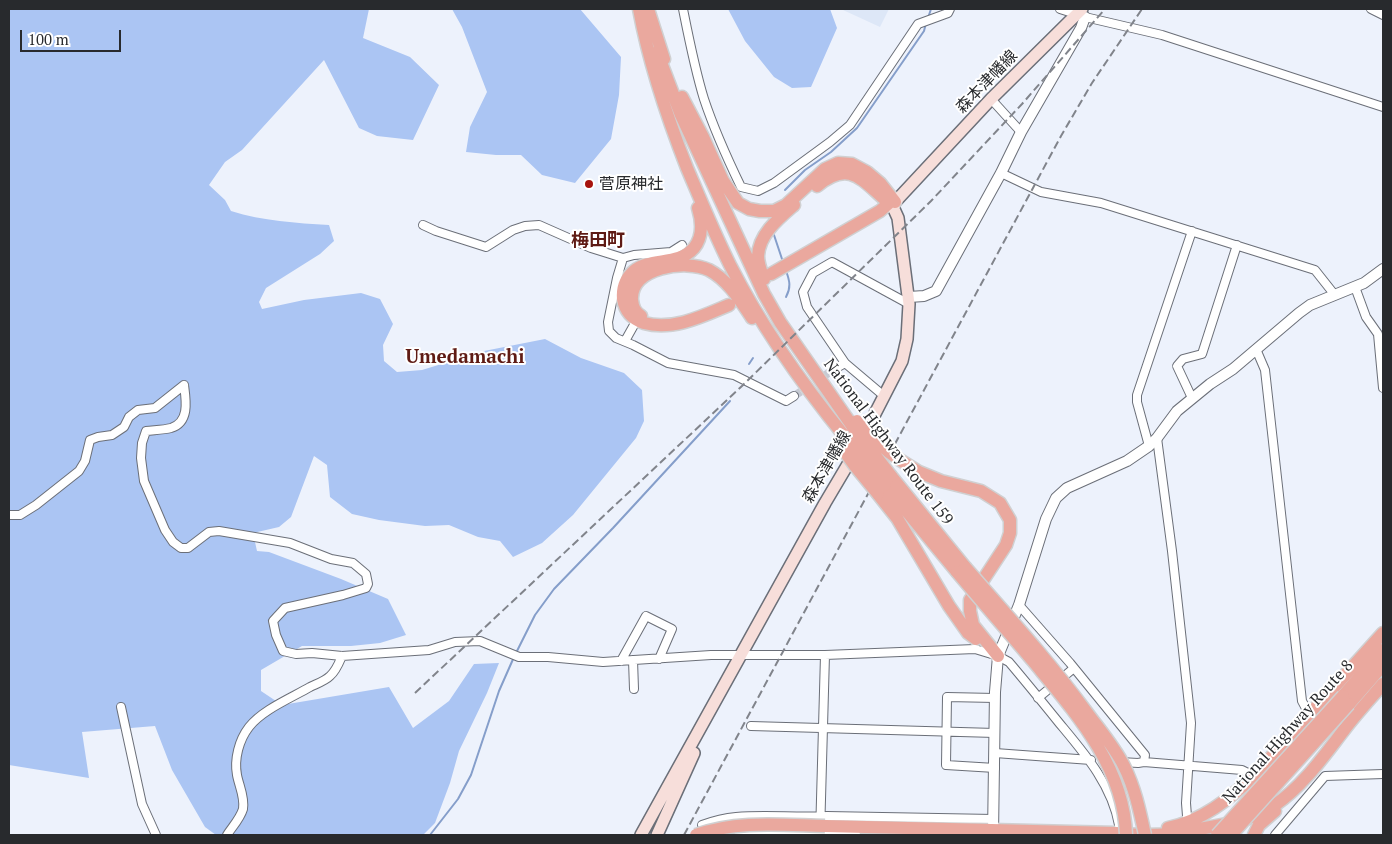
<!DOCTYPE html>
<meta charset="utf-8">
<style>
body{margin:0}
#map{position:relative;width:1392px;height:844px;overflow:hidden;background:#edf2fc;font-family:"PT Serif",serif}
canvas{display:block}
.frame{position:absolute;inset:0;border:10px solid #282a2d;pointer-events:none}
.scale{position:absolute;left:20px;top:30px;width:101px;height:22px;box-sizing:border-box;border:2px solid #282a2d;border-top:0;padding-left:6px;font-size:15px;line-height:18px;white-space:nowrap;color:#282a2d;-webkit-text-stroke:4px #fff;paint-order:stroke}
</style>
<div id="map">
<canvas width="1392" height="844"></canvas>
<div class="frame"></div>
<div class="scale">100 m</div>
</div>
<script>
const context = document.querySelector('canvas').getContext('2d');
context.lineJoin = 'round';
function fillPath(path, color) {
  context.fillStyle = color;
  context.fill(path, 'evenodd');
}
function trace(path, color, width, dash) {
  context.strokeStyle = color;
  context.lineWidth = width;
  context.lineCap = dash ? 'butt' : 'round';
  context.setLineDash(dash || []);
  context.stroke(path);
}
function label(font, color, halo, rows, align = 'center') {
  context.font = font + ' "PT Serif","Noto Sans JP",serif';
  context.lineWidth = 4;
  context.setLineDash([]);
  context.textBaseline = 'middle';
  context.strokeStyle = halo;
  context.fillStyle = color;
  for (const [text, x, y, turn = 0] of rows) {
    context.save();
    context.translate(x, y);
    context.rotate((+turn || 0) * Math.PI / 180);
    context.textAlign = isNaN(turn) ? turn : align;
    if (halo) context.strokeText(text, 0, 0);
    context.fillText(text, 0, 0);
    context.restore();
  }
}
fillPath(new Path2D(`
 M 844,9 L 889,9 L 880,27 L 843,10 Z`), '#dde7f7');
fillPath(new Path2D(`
 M 9,9 L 369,9 L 363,38 L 410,57 L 439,85 L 413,140 L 377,136 L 359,128 L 324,60 L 242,150 L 225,162 L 209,185 L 225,200 L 231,211 C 263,221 296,223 329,225 L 334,241 L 320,254 L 266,288 L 259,302 L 262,309 L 304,300 L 361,293 L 380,299 L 393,324 L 383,345 L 384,361 L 397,372 L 422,370 L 484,351 L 545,339 L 581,358 L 624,373 L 642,390 L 644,421 L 636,438 L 573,515 L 542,543 L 513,557 L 500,541 L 478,537 L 449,525 L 425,526 L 379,520 L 352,514 L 330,497 L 327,465 L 314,456 L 291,517 L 279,527 L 253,533 L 257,551 L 269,552 L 341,579 L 388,599 L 406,635 L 380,643 L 351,646 L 302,646 L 261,670 L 261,691 L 282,705 L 389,687 L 413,728 L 449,701 L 474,664 L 499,663 L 487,693 L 459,751 L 450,783 L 435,823 L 423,835 L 216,835 L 205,827 L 172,770 L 155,726 L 82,732 L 89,778 L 9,765 Z
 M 452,9 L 580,9 L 621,57 L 619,95 L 611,139 L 575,183 L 542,175 L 521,155 L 496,155 L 466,152 L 470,127 L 487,92 L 462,27 Z
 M 728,9 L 830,9 L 837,28 L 811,87 L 792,88 L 774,77 L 745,41 Z`), '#abc5f3');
trace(new Path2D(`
 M 928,18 L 931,9
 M 785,190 L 805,170 L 831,152 L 857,128 L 924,31 L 926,23
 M 774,235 L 783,262
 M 786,297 C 791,288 790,281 786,271
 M 749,364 L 753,358
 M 516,653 L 535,615 L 554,589 L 613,528 L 730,401
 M 430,835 L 458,799 L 471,775 L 499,691 L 514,657`), '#859eca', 2);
trace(new Path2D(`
 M 794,396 L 833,370`), '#c6cad3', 8, [8, 4]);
const minor = new Path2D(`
 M 683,9 C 689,39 695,70 704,99 C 714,129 727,158 741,187 L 758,191 L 774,183 L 830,142 L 850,125 L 918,24 L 948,13 L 950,9
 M 1060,9 L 1085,17 L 1162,35 L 1383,107
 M 1371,9 L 1383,15
 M 991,99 L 1021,132
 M 1001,173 L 1041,192 L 1101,203 L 1315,270 L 1334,294
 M 423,225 L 436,231 L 486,247 L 513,230 L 525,226 L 539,225 L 591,248 L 623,258 L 634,255 L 671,252 L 682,245
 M 623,258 L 617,278 L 608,322 L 609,331 L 616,338 L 633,345 L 668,363 L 734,375 L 786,401 L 794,396
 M 1355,287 L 1366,317 L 1378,334 L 1383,388
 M 625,341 L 639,316
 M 1256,349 L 1265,370 L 1302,701 L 1309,714
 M 833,370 L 845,363
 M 184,385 C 186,400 190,422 171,428 C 163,430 154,430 146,431 L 142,443 L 141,458 L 144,481 L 165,530 L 173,542 L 181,548 L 188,548 L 209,532 L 219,531 L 290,543 L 331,559 L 353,563 L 366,574 L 368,584 L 366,588 L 343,595 L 285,608 L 273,621 L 276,635 L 283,651 L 296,654 L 312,653 L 342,656 L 429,650 L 455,642 L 480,641 L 519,657 L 548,657 L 603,662 L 711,655 L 825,655 L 975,649 L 998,656 L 1009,662 C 1026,682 1043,703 1060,724 C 1085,754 1112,785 1119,825
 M 884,396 L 845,363 L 807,307 L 803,292 L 813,273 L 832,262 L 909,304
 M 1192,398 L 1177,366 L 1183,359 L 1202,354 L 1237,245
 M 1157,438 L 1172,551 L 1191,723 L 1186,803 L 1187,816
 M 1149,446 L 1137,402 L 1137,395 L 1192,231
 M 9,515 L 20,515 L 36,505 L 79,471 L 85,461 L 90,440 L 98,437 L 112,435 L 124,427 L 129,417 L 138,410 L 155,408 L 184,385
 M 1019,605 L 1070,663 L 1145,755 L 1144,762
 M 633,660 L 634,689
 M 621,661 L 646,616 L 672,629 L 659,659
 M 1038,698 L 1074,668
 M 121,707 L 142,804 L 156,835
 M 751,726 L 995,733
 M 995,753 L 1091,760
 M 1103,761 L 1138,763 L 1144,762 L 1242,770 L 1254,776
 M 995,768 L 946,765 L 947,697 L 995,698
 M 702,825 C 713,821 724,818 736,817 C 766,814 797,818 827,816 L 994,819
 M 227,835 C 232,827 240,819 243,809 C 245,797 239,786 237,775 C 234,759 239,740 249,727 C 262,710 291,698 310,687 C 316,684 325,681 330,676 C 336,671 339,663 342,656
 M 738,835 L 776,832 L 856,835
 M 820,835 L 825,655
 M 1275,835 L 1325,776 L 1383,774`);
const tertiary = new Path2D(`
 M 909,297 L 924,296 L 936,291 L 1001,173 L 1021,132 L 1081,28 L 1085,17
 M 993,835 L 995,692 L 998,656 L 1019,605 L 1046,519 L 1056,498 L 1067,488 L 1127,461 L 1149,446 L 1157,438 L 1177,411 L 1210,384 L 1233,369 L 1299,313 L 1310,305 L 1364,283 L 1383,269`);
const secondary = new Path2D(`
 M 893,207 L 895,202 L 991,99 L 1082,9
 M 863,437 L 902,361 L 907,339 L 909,304 L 898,218 L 893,207 L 889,203
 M 641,835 L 825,503 L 854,454
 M 657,835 L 694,753`);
const trunk = new Path2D(`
 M 639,9 C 649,63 667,117 687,168 C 701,201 714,233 730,265 C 761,326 802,384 846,438
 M 648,9 L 664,59
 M 657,52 L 681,115 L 764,294 L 780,322 L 853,427
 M 682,97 L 703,137 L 723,181 L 738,203 L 749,209 L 760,211 L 774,211 L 786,205 L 825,169 L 838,163 L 852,164 L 867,172 L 880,183 L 895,202
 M 698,208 C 702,221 703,237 694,248 C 678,266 651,257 634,271 C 626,278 622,288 623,299 C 625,311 632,319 644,323 C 673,331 703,316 729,305
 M 771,274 L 880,211 L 889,203 C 863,182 851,158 817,186
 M 764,279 C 761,271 758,264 758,256 C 759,234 779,218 794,205
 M 641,316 C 635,312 633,308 632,300 C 630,267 686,259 709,270 C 728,280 740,300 752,318
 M 900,460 L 919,472 L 941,481 L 981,491 L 1000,503 L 1010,520 L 1010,533 L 1006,545 L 970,600 L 970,611 L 973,625 L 998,656
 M 891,476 L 965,567
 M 885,485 L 957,572
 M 878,494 L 897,518 L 949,606 L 968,633 L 976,639
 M 1343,696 L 1383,650
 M 1349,704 L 1383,665
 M 825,826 L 1116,833 C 1144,837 1171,835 1199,829 C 1224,825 1253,820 1275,805 C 1303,786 1323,757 1344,730 C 1356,714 1370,699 1383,684
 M 1168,828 C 1202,821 1229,799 1254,776 L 1383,633
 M 1254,835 L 1259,825 L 1275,811`);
trace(minor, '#6b6f78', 10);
trace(tertiary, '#6b6f78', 12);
trace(secondary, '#6b6f78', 14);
trace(trunk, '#d0d0d1', 15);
trace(minor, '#fff', 8);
trace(tertiary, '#fff', 10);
trace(secondary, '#f7deda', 11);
trace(trunk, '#eaa89e', 12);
trace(new Path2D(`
 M 415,693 L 742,386 L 931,201 L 1022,104 L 1105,9
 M 684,835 L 1061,136 L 1092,83 L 1142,9`), '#81848b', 2, [8, 4]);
const trunkBridge = new Path2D(`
 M 857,421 C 871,436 883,449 900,460
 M 853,427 L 891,476
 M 846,438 L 885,485
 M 840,445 L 855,466 L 878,494
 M 965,567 C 1006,614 1048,660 1085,710 C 1098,728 1114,746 1124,766 C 1135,788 1140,812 1145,835
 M 957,572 C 982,602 1008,631 1033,661 C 1075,712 1124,766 1126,835
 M 696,835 C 737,820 782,825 825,826
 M 1217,835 L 1343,696
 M 1231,835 L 1349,704`);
trace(trunkBridge, '#d0d0d1', 15, []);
trace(trunkBridge, '#eaa89e', 12);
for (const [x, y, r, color] of [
 [589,184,5,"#a7130d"]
]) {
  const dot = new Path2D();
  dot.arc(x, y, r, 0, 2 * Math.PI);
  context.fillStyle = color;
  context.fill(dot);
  trace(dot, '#fff', 2);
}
label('16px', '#282a2d', '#fff', [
 ["森本津幡線",987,82,-46],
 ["National Highway Route 159",888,442,53],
 ["森本津幡線",827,467,-60],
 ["National Highway Route 8",1288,732,-48]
]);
label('16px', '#282a2d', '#fff', [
 ["菅原神社",599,184]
], 'left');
label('bold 18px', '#5f1b14', '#fff', [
 ["梅田町",598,241]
]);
label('bold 19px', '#5f1b14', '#fff', [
 ["Umedamachi",465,358]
]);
</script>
